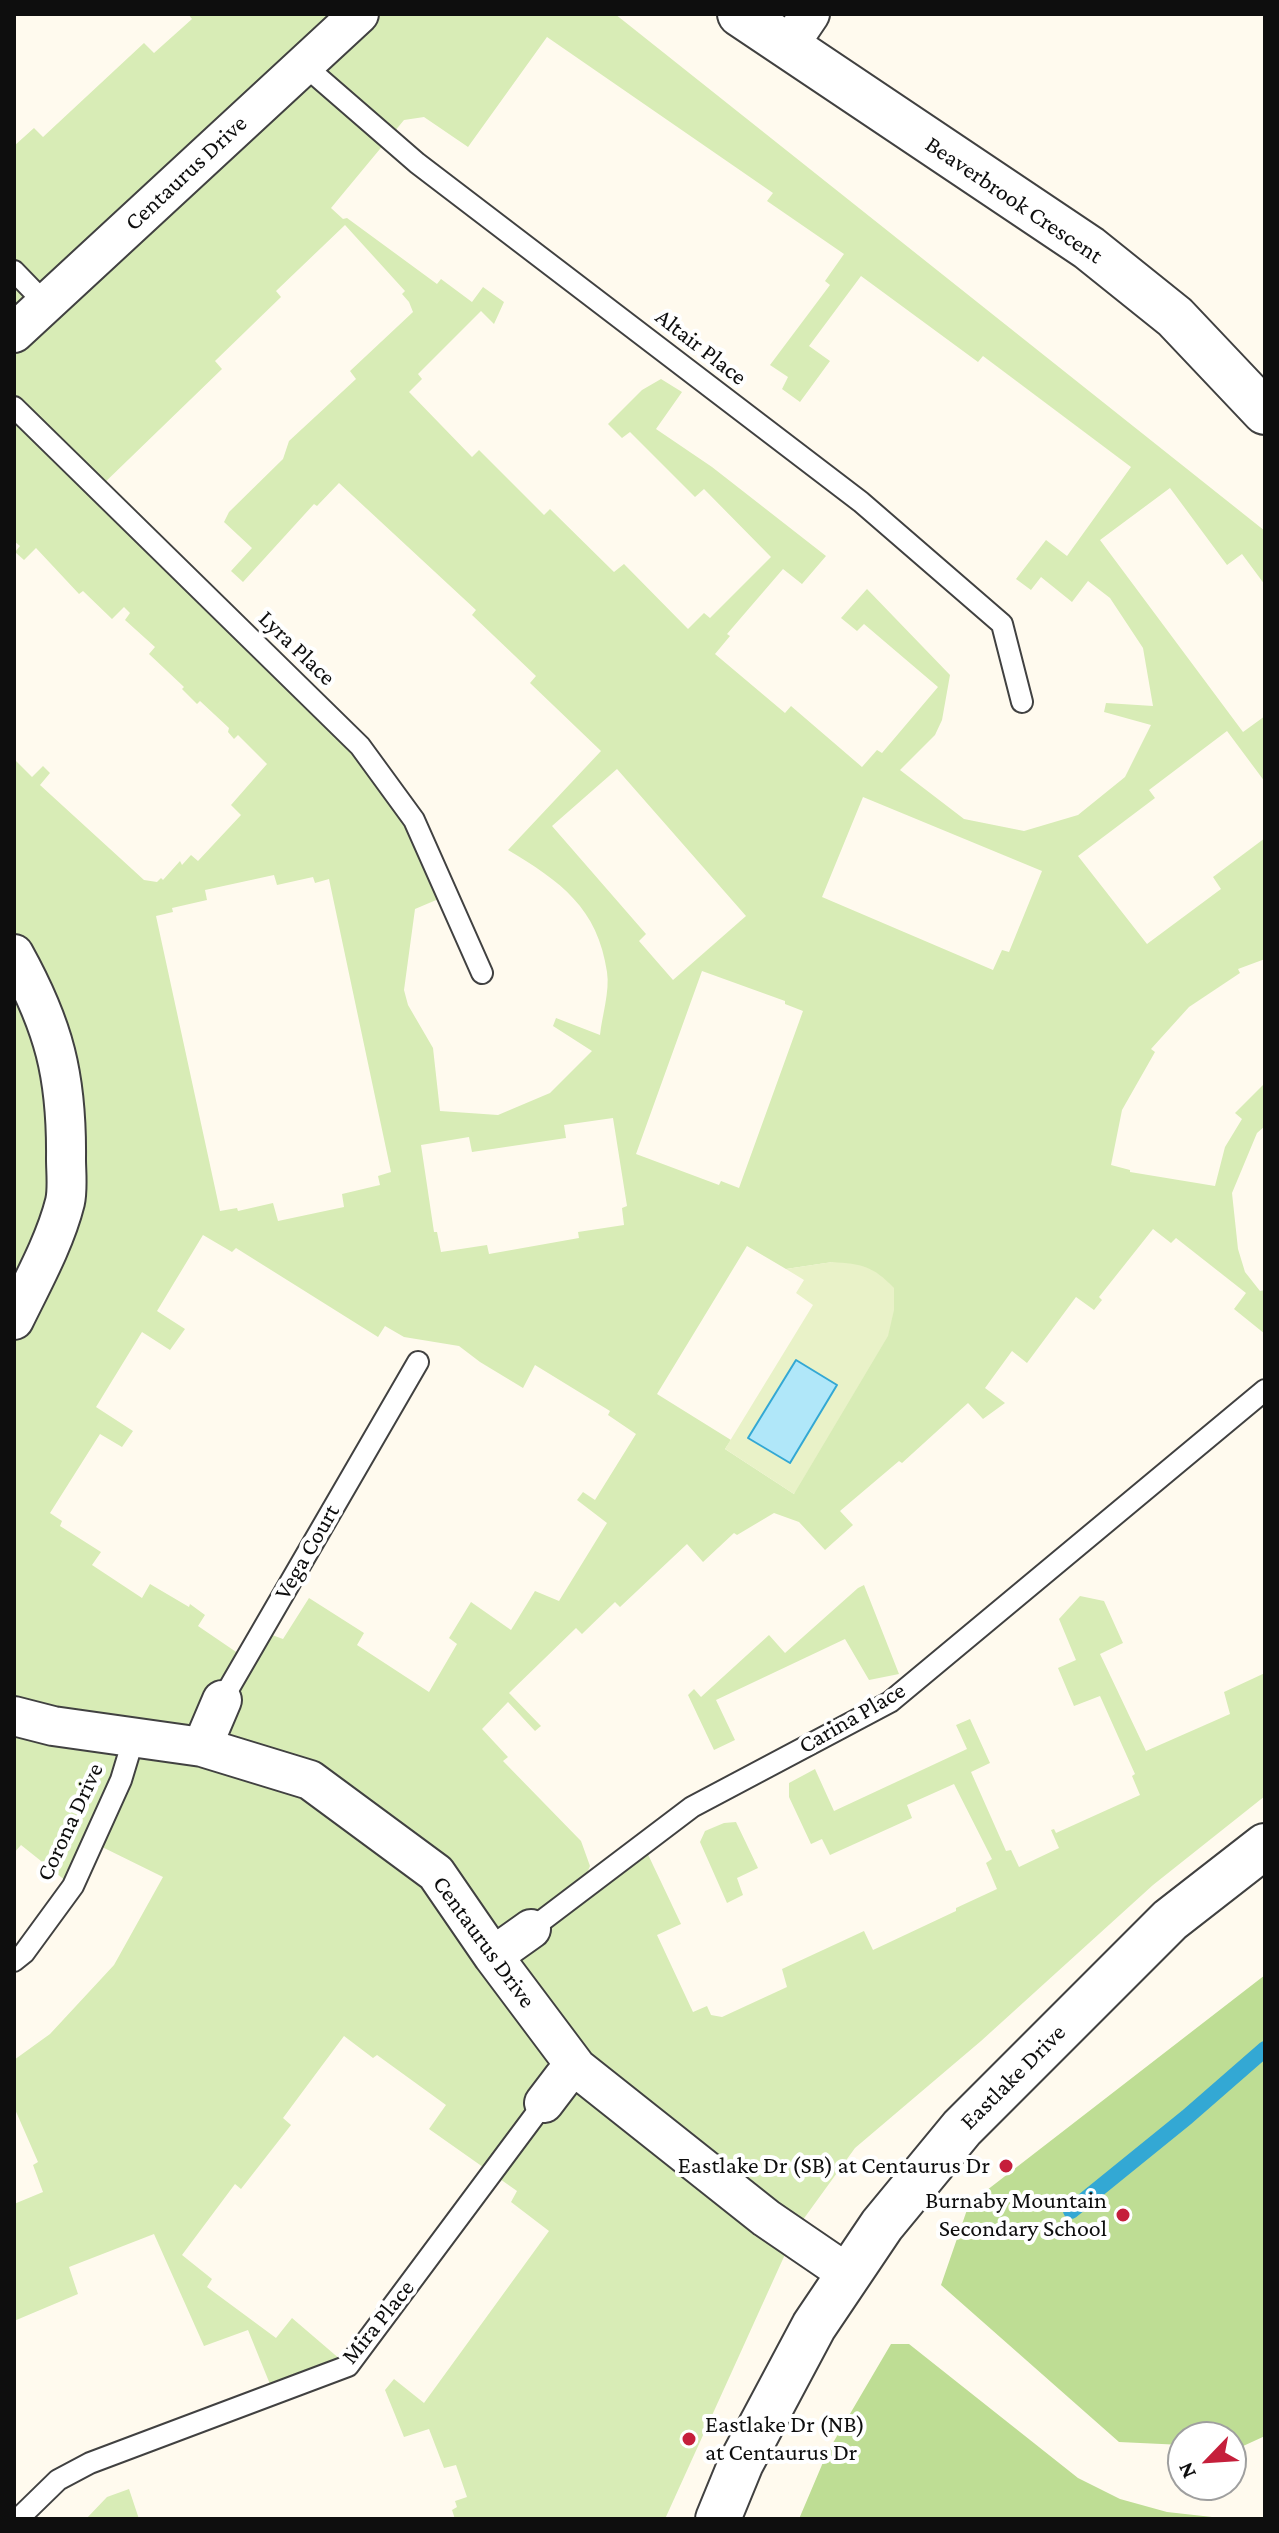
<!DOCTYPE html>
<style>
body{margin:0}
#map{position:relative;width:1279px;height:2533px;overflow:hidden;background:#fffaee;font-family:"Crimson Pro",serif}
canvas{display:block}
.frame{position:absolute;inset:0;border:16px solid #0e0e0e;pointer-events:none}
.north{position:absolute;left:1167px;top:2421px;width:80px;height:80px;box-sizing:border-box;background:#fff;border:2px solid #9f9f9f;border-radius:50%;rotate:245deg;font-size:22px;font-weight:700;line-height:32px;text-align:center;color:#0e0e0e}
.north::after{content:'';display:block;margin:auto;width:28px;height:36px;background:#c51f3b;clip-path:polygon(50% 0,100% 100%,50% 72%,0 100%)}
</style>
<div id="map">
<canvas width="1279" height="2533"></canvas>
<div class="frame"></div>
<div class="north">N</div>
</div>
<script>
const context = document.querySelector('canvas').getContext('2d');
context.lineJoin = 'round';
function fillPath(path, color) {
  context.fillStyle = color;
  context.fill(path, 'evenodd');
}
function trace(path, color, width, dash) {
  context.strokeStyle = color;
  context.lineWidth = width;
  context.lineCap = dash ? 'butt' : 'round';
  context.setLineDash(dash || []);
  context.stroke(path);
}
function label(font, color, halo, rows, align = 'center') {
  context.font = font + ' "Crimson Pro",serif';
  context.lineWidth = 8;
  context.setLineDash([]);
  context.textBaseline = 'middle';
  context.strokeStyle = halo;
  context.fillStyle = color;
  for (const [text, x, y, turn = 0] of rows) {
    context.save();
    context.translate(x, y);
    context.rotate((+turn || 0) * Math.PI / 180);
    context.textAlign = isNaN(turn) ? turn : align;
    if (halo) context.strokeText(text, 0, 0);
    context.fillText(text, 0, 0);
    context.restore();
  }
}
fillPath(new Path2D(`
 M 188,14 L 615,14 L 1265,531 L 1265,585 L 1242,554 L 1227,565 L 1170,488 L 1100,540 L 1243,732 L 1265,716 L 1265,782 L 1227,731 L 1149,790 L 1155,798 L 1078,856 L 1147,944 L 1221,889 L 1213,877 L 1265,838 L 1265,959 L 1238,969 L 1240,973 L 1189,1007 L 1151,1049 L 1155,1052 L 1122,1110 L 1111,1165 L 1130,1170 L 1130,1172 L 1215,1186 L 1225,1147 L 1242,1119 L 1235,1113 L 1265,1083 L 1265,1126 L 1257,1133 L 1232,1193 L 1238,1249 L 1245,1272 L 1260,1291 L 1265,1290 L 1265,1334 L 1234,1309 L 1246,1293 L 1176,1238 L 1171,1243 L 1153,1229 L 1099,1297 L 1102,1300 L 1094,1310 L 1076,1297 L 1027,1363 L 1012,1351 L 985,1388 L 1005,1403 L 983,1419 L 968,1403 L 902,1463 L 899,1461 L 840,1511 L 853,1525 L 825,1550 L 799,1522 L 774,1513 L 737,1535 L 734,1533 L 703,1562 L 687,1544 L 620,1607 L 615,1602 L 582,1634 L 576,1628 L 509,1693 L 541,1726 L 535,1731 L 508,1702 L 482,1729 L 508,1757 L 503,1761 L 581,1841 L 590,1866 L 580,1890 L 643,1844 L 681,1924 L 657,1935 L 693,2012 L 707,2006 L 711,2015 L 722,2017 L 787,1987 L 782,1969 L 864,1931 L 873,1950 L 956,1911 L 956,1908 L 997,1889 L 986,1863 L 992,1859 L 954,1784 L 907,1805 L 912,1818 L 830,1855 L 822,1839 L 811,1844 L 789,1797 L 789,1783 L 815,1769 L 834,1811 L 967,1749 L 956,1725 L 970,1719 L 990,1763 L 971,1772 L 1006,1851 L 1011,1850 L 1019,1867 L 1059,1848 L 1051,1830 L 1054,1829 L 1056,1833 L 1140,1795 L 1132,1776 L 1135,1774 L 1100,1696 L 1074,1706 L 1058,1668 L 1076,1660 L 1059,1619 L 1080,1596 L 1104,1601 L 1123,1643 L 1100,1654 L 1146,1751 L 1230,1714 L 1224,1692 L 1265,1673 L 1265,1796 L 1153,1885 L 981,2041 L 855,2148 L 797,2228 L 665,2519 L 455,2519 L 452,2510 L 457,2507 L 455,2501 L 467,2497 L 456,2465 L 444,2468 L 429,2429 L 404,2437 L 385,2390 L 394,2379 L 424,2403 L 549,2231 L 511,2202 L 517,2191 L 429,2129 L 446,2105 L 377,2055 L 373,2058 L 344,2036 L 283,2118 L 291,2125 L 241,2189 L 235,2184 L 182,2255 L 212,2279 L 207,2287 L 276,2338 L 292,2318 L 348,2366 L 274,2394 L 248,2330 L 204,2346 L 154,2234 L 69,2267 L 78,2294 L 14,2321 L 14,2204 L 43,2192 L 33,2165 L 38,2162 L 14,2107 L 14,2060 L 50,2034 L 114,1965 L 163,1877 L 94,1843 L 131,1739 L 71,1885 L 21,1845 L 14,1853 L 14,759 L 32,777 L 43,766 L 50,773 L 40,785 L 144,880 L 157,882 L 161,878 L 163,880 L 180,861 L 182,865 L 191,855 L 198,861 L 241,815 L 231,805 L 267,764 L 238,735 L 234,739 L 228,732 L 229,728 L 200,701 L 197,704 L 182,689 L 184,687 L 149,654 L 155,647 L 125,620 L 130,613 L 124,607 L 112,619 L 83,591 L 79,594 L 36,548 L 24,560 L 15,552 L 20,546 L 14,541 L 14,146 L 34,128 L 43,137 L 144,43 L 154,53 L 192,19 ZM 547,37 L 773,193 L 767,201 L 844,254 L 825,281 L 830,285 L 770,365 L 788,377 L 782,389 L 800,402 L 830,361 L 809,346 L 861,276 L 978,362 L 983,356 L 1131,467 L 1067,556 L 1046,540 L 1016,579 L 1031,590 L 1041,577 L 1072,602 L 1088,581 L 1110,598 L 1143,648 L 1153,706 L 1106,703 L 1104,712 L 1151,725 L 1125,777 L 1078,815 L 1024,831 L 964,819 L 900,770 L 935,735 L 942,720 L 950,675 L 867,589 L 841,618 L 857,631 L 864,624 L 938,687 L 882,753 L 877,750 L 862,767 L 791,706 L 785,713 L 715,654 L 730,636 L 727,634 L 783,569 L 802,584 L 826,556 L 712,467 L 656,429 L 682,392 L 661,379 L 642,390 L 608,424 L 622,438 L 630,432 L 695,497 L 704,489 L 771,557 L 710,618 L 704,613 L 688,629 L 624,564 L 614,572 L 550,509 L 544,515 L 479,450 L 472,457 L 409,392 L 422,379 L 418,374 L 481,311 L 494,324 L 504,302 L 483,287 L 472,302 L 441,279 L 437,284 L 347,218 L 343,219 L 331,208 L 404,120 L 424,117 L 468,147 ZM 345,225 L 405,291 L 402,294 L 409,302 L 413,312 L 350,371 L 356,379 L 289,441 L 283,459 L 229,512 L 224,522 L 252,548 L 231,571 L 243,582 L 314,504 L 317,506 L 339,483 L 476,610 L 472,615 L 536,676 L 530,683 L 601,751 L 508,850 C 560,881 598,908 607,972 C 610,991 602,1016 600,1035 L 556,1018 L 553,1026 L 592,1051 L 550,1093 L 498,1115 L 440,1111 L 433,1048 L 408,1005 L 404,990 L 415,909 L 448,895 L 360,746 L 98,489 L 222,369 L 215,361 L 281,297 L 276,291 ZM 617,769 L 746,916 L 673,980 L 639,941 L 646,934 L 552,826 ZM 863,797 L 1042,871 L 1009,952 L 1002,950 L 993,970 L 822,897 ZM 274,875 L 277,885 L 313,877 L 315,883 L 329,879 L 391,1172 L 378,1176 L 380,1185 L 342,1194 L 344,1207 L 278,1221 L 273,1203 L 238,1211 L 237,1208 L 220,1211 L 156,916 L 173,912 L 172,908 L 207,900 L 205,890 ZM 702,971 L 785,1001 L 785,1004 L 803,1011 L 739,1188 L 721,1181 L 719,1185 L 636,1154 ZM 613,1118 L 627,1206 L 622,1208 L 624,1225 L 578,1232 L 579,1238 L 489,1254 L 487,1245 L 441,1252 L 437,1232 L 434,1232 L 421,1145 L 469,1137 L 472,1152 L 566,1138 L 564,1125 ZM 203,1235 L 232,1252 L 236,1248 L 378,1337 L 385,1326 L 404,1337 L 459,1346 L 480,1362 L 523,1388 L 535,1365 L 610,1411 L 608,1415 L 636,1434 L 595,1500 L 583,1492 L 577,1500 L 607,1523 L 559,1601 L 535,1591 L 511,1630 L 471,1602 L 449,1638 L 457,1644 L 429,1692 L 357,1645 L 364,1633 L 309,1598 L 283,1639 L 261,1631 L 245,1658 L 198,1626 L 205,1615 L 190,1604 L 189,1607 L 150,1584 L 142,1598 L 92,1565 L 101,1552 L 60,1526 L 62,1521 L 50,1513 L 100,1434 L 122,1447 L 133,1431 L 96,1407 L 142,1332 L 170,1350 L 185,1329 L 157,1311 ZM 747,1246 L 786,1269 L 833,1262 L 794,1494 L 725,1449 L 731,1440 L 657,1394 Z
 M 864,1585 L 899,1674 L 869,1680 L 845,1639 L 716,1700 L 735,1740 L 714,1750 L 688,1695 L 694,1689 L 701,1697 L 769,1635 L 785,1653 L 858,1588 Z
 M 736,1822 L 758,1868 L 737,1878 L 743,1895 L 727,1903 L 700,1842 L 705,1831 L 724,1823 Z
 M 129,2489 L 139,2519 L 86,2519 L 107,2497 Z`), '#d8ecb6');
fillPath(new Path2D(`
 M 1265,1975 L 1265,2436 L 1241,2447 L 1231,2447 L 1231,2437 L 1183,2437 L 1183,2445 L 1119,2442 L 941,2285 L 969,2204 Z
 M 891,2344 L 909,2344 L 1078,2478 L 1120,2499 L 1167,2512 L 1230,2519 L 799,2519 L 827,2453 Z`), '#bedd94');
fillPath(new Path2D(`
 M 832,1262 C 862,1264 873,1266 894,1288 L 894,1310 L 888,1336 L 794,1494 L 725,1449 L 813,1305 L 796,1293 L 804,1280 L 786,1269 Z`), '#e9f2c8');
const water = new Path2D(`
 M 796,1360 L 837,1385 L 790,1463 L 748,1438 Z`);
fillPath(water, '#b0e7f9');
trace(water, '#33a8d4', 2);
trace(new Path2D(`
 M 1071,2211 L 1187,2117 L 1265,2049`), '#33a8d4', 16);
const service = new Path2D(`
 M 304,65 L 417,163 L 861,502 L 1002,624 L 1022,702
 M 14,271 L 45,303
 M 14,407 L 360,746 L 414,820 L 482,973
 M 222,1700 L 418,1362
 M 531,1929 L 692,1807 L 890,1702 L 1265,1390
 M 14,1961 L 24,1953 L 73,1886 L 121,1780 L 134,1737
 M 18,2519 L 58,2480 L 90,2463 L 348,2366 L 544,2103`);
const minor = new Path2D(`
 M 787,48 L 810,14
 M 14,333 L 359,14
 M 14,954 C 54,1026 67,1076 66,1159 C 66,1172 68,1189 65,1202 C 55,1242 32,1283 14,1320
 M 14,1716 L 53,1726 L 202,1747 L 310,1780 L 436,1873 L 493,1956 L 577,2068 L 766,2218 L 848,2274
 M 202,1747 L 222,1700
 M 493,1956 L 531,1929
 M 544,2103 L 563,2078 L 577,2068`);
const tertiary = new Path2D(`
 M 740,14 L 1089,248 L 1175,317 L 1265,412
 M 718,2519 L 741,2463 L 814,2326 L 882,2225 L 962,2128 L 1170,1920 L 1265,1846`);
trace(service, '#414141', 24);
trace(minor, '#414141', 42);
trace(tertiary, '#414141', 48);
trace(service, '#fff', 20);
trace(minor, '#fff', 38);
trace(tertiary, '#fff', 44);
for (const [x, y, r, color] of [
 [1006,2166,8,"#c51f3b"],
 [1123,2215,8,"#c51f3b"],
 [689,2439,8,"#c51f3b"]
]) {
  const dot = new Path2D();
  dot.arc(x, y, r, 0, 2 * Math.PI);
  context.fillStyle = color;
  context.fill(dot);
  trace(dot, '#fff', 3);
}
label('24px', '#0e0e0e', '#fff', [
 ["Centaurus Drive",186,173,-43],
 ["Beaverbrook Crescent",1014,200,34],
 ["Altair Place",701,347,38],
 ["Lyra Place",297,648,44],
 ["Vega Court",307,1552,-60],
 ["Carina Place",852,1718,-30],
 ["Corona Drive",70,1822,-65],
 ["Centaurus Drive",484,1942,54],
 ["Eastlake Drive",1013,2077,-45],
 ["Mira Place",378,2322,-51]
]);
label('24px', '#0e0e0e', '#fff', [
 ["Eastlake Dr (SB) at Centaurus Dr",990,2166],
 ["Burnaby Mountain",1107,2201],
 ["Secondary School",1107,2229],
 ["Eastlake Dr (NB)",705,2425,"left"],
 ["at Centaurus Dr",705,2453,"left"]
], 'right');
</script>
